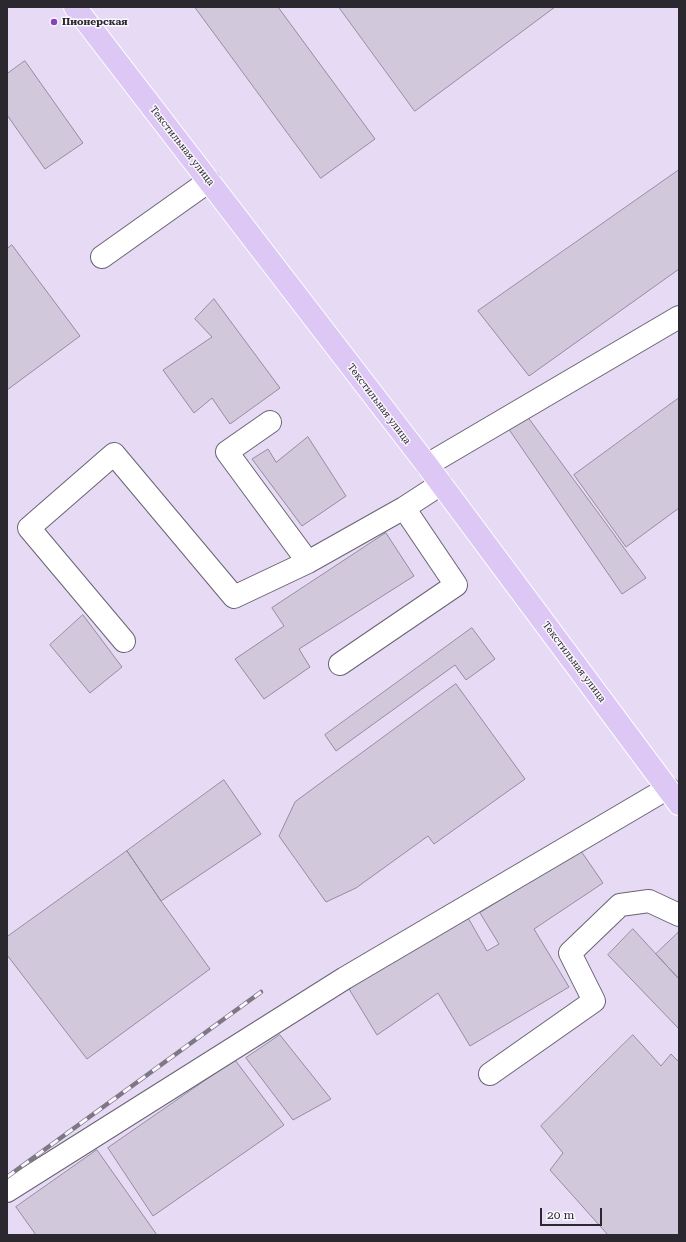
<!DOCTYPE html>
<meta charset="utf-8">
<style>
body{margin:0}
#map{position:relative;width:686px;height:1242px;overflow:hidden;background:#f0e7fa;font-family:"Roboto Serif",serif}
canvas{display:block}
.frame{position:absolute;inset:0;border:8px solid #2b282f;pointer-events:none}
.scale{position:absolute;left:540px;top:1208px;width:62px;height:18px;box-sizing:border-box;border:2px solid #2b282f;border-top:0;padding-left:5px;font-size:12px;line-height:14px;white-space:nowrap;color:#2b282f;-webkit-text-stroke:3px #fbf7ff;paint-order:stroke}
</style>
<div id="map">
<canvas width="686" height="1242"></canvas>
<div class="frame"></div>
<div class="scale">20 m</div>
</div>
<script>
const context = document.querySelector('canvas').getContext('2d');
context.lineJoin = 'round';
function fillPath(path, color) {
  context.fillStyle = color;
  context.fill(path, 'evenodd');
}
function trace(path, color, width, dash) {
  context.strokeStyle = color;
  context.lineWidth = width;
  context.lineCap = dash ? 'butt' : 'round';
  context.setLineDash(dash || []);
  context.stroke(path);
}
function label(font, color, halo, rows, align = 'center') {
  context.font = font + ' "Roboto Serif",serif';
  context.lineWidth = 3;
  context.setLineDash([]);
  context.textBaseline = 'middle';
  context.strokeStyle = halo;
  context.fillStyle = color;
  for (const [text, x, y, turn = 0] of rows) {
    context.save();
    context.translate(x, y);
    context.rotate((+turn || 0) * Math.PI / 180);
    context.textAlign = isNaN(turn) ? turn : align;
    if (halo) context.strokeText(text, 0, 0);
    context.fillText(text, 0, 0);
    context.restore();
  }
}
fillPath(new Path2D(`
 M 7,7 L 679,7 L 679,1235 L 7,1235 Z`), '#e6daf4');
const building = new Path2D(`
 M 195,7 L 278,7 L 375,139 L 321,178 Z
 M 339,7 L 555,7 L 415,111 Z
 M 25,61 L 83,143 L 45,169 L 7,115 L 7,74 Z
 M 679,170 L 679,269 L 529,376 L 478,311 Z
 M 12,245 L 80,336 L 7,390 L 7,249 Z
 M 214,299 L 280,388 L 230,424 L 212,398 L 194,413 L 163,370 L 212,337 L 195,319 Z
 M 679,398 L 679,508 L 626,547 L 574,475 Z
 M 524,412 L 646,578 L 622,594 L 508,428 Z
 M 308,437 L 346,496 L 302,526 L 252,459 L 268,449 L 276,462 Z
 M 386,533 L 414,576 L 299,649 L 310,667 L 264,699 L 235,659 L 284,626 L 272,608 Z
 M 83,615 L 122,667 L 90,693 L 50,645 Z
 M 472,628 L 495,659 L 466,680 L 455,665 L 336,751 L 325,735 Z
 M 456,684 L 525,779 L 434,844 L 428,836 L 356,888 L 326,902 L 279,836 L 295,802 Z
 M 224,780 L 261,834 L 161,901 L 127,851 Z
 M 127,851 L 161,901 L 210,969 L 87,1059 L 7,955 L 7,937 Z
 M 581,851 L 603,883 L 534,929 L 569,987 L 470,1046 L 438,993 L 377,1035 L 349,989 L 467,916 L 487,951 L 499,944 L 480,913 Z
 M 633,929 L 679,979 L 679,1029 L 608,955 Z
 M 678,933 L 679,935 L 679,979 L 656,954 Z
 M 280,1035 L 331,1099 L 293,1120 L 246,1058 Z
 M 633,1035 L 661,1066 L 671,1054 L 679,1062 L 679,1235 L 608,1235 L 550,1170 L 563,1153 L 541,1126 Z
 M 235,1060 L 284,1125 L 153,1216 L 108,1148 Z
 M 97,1150 L 157,1235 L 36,1235 L 16,1207 Z`);
fillPath(building, '#d1c9db');
trace(building, '#958d9f', 1);
const minor = new Path2D(`
 M 102,257 L 209,181
 M 270,422 L 227,452 L 308,562
 M 427,465 L 679,317
 M 124,641 L 29,528 L 114,454 L 234,597 L 308,562 L 404,508 L 441,484
 M 340,664 L 456,585 L 404,508
 M 490,1074 L 594,1001 L 570,953 L 620,905 L 649,901 L 679,915
 M 7,1191 L 345,978 L 668,788`);
const major = new Path2D(`
 M 75,7 L 427,465 L 679,804`);
trace(minor, '#6a6373', 24);
trace(major, '#fff', 24);
trace(minor, '#fff', 22);
trace(major, '#ddc8f5', 22);
const rail = new Path2D(`
 M 7,1177 L 261,992`);
trace(rail, '#7d7884', 4.5);
trace(rail, '#fbf7ff', 3, [9]);
for (const [x, y, r, color] of [
 [54,22,4,"#8445ba"]
]) {
  const dot = new Path2D();
  dot.arc(x, y, r, 0, 2 * Math.PI);
  context.fillStyle = color;
  context.fill(dot);
  trace(dot, '#fbf7ff', 1.5);
}
label('bold 10px', '#2b282f', '#fbf7ff', [
 ["Пионерская",62,22]
], 'left');
label('10px', '#2b282f', '#fbf7ff', [
 ["Текстильная улица",182,146,52],
 ["Текстильная улица",379,404,53],
 ["Текстильная улица",574,662,53]
]);
</script>
